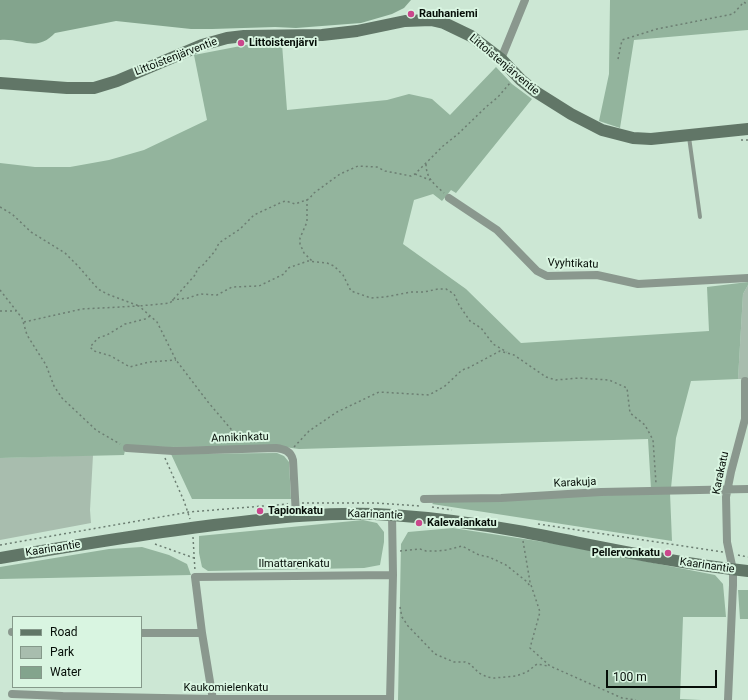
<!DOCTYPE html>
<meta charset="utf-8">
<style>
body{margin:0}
#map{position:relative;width:748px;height:700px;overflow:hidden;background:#cce7d4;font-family:Roboto,sans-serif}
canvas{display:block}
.legend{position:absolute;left:12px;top:616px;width:130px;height:72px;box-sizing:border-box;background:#d9f5e1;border:1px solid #85998a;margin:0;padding:5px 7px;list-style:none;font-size:12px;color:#060e08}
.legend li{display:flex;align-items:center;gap:8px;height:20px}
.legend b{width:20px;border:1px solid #85998a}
.scale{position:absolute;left:606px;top:670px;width:111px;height:18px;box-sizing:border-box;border:2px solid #060e08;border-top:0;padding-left:5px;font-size:12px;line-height:14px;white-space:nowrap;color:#060e08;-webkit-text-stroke:3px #d9f5e1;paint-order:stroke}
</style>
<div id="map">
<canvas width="748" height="700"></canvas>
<ul class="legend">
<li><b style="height:5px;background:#617667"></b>Road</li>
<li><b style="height:11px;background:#a8bdae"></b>Park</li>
<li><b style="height:11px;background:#83a48d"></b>Water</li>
</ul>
<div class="scale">100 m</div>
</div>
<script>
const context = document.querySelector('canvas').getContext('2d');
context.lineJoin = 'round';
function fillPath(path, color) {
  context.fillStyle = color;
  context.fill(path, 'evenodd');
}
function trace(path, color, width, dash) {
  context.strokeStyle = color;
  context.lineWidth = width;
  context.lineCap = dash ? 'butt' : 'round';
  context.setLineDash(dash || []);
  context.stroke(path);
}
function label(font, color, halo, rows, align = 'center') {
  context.font = font + ' Roboto,sans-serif';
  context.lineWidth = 4;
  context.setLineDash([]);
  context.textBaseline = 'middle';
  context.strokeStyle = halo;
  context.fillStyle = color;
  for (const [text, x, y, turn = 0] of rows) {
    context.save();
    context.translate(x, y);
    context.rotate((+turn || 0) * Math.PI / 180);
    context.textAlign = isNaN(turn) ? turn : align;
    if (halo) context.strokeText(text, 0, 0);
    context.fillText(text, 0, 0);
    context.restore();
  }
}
fillPath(new Path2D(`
 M 748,285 L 748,379 L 738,379 L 743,294 Z
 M 93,455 L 90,510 L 91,523 L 0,540 L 0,458 Z`), '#a8bdae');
fillPath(new Path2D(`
 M 610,0 L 748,0 L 748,30 L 634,40 L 620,128 L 599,121 L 609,74 Z
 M 251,44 L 282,44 L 287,110 L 387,100 L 409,94 L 432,99 L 450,115 L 496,67 L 512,84 L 532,99 L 456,193 L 451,190 L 442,201 L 433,194 L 414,200 L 403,244 L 466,289 L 521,343 L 709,331 L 707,287 L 748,282 L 748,285 L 743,294 L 738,379 L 691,381 L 676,438 L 671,488 L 651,489 L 648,439 L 299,449 L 277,446 L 170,447 L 126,446 L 124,455 L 0,458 L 0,163 L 35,167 L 70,167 L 109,160 L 144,150 L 207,120 L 194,55 Z
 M 277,453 L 284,456 L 289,462 L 291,499 L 192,499 L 171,454 Z
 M 670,493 L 672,541 L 432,504 L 435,501 Z
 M 363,520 L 377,523 L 384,532 L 384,542 L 380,565 L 364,568 L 208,571 L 202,567 L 199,553 L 199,536 Z
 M 453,528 L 557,544 L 715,575 L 723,584 L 726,617 L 683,617 L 680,699 L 701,700 L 398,700 L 401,544 L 408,532 Z
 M 142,547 L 169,555 L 187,564 L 191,575 L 0,579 L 0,567 L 109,549 Z
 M 738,590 L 748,590 L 748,619 L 740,619 Z`), '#93b49d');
fillPath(new Path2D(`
 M 0,0 L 411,0 L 404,8 L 392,14 L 361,23 L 296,28 L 275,27 L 212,29 L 191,29 L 116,21 L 55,33 C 36,53 23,38 0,40 Z`), '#83a48d');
trace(new Path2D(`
 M 618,59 L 622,40 L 657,29 L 733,14 L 744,2 L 748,5
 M 741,140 L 748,140
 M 426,164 C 426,178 434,184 444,193
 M 415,174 L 430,180
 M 307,199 L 307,222 L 300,238 L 300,244 L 304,253 L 312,261
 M 0,207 L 12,214 L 31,232 L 65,253 L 79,267 L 98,289 L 107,294 L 139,306 L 170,303 L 196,274 L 197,269 L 203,265 L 215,251 L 219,243 L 240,229 L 254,215 L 282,202 L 286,201 L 295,204 L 309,199 L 314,193 L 340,174 L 358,166 L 377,167 L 385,171 L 411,176 L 415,174 L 443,146 L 458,134 L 486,107 L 498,97 L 510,83
 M 0,290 L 22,318 L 27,335 L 46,365 L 54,386 L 62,398 L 96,430 L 120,444
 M 172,300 L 188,298 L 200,294 L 217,295 L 232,287 L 259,286 L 284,274 L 288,268 L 308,261 L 327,263 L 334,266 L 343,275 L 351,291 L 371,298 L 385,297 L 411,292 L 424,292 L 438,289 L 446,289 L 454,294 L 459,305 L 470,321 L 481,328 L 493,344 L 507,352
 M 0,311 L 16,311
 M 150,316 L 145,319 L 125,324 L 107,335 L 98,338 L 90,347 L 94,351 L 111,356 L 130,367 L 149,362 L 176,360
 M 24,322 L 82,309 L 139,306 L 157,322 L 176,360 L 208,402 L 242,442
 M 294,447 L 309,431 L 337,412 L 379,392 L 429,395 L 445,386 L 462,370 L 468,368 L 500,351 L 514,355 L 546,377 L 556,380 L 579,378 L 609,380 L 627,388 L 630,413 L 645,425 L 653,440 L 656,483
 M 165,458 L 184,501 L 190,519
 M 302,503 L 376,503 L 420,506
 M 432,507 L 452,510
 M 538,524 L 723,552
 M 193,537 L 195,571
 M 523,541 L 530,582 L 540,612 L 530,648 L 550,666 L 622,698 L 636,700
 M 155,544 L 194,558
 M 0,545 L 189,512 L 288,504
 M 400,551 L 420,549 L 426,551 L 436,551 L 446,550 L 462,546 L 479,555 L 489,557 L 506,565 L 526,581 L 531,587
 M 738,555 L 748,557
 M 400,607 L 402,617 L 408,626 L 435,654 L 454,662 L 465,662 L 470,664 L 479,673 L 487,677 L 494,678 L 516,676 L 527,672 L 537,664 L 548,666`), '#6c7e72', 1.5, [2, 3]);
trace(new Path2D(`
 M 689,137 L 700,217`), '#8a988e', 4);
trace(new Path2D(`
 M 501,59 L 525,0
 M 449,198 L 497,230 L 537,271 L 547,276 L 597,275 L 638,284 L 748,278
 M 127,448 L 173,451 L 276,448 C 284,449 291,451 293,460 L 296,516
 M 424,499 L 501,498 L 601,492 L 748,489
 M 12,632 L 13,632
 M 141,633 L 202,633
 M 12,694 L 62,696 L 62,700
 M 62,696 L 213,699 L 390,699
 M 213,700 L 202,633 L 195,577 L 393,575
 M 390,700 L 393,575 L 392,515
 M 728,700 L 733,585 L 733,570 L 727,542 L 726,497 L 731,472 L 745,419 L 745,381`), '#8a988e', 8);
trace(new Path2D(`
 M 0,83 L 67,88 L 94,88 L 117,81 L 202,45 L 227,38 L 244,36 L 322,35 L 357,31 L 405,21 L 431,20 L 444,23 L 471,36 L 501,59 L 521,80 L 536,92 L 571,114 L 602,130 L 633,138 L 651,139 L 748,129
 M 0,558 C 71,546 142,534 214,525 C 273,518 332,511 392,515 C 436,518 480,524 524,532 C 598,546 672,563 748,571`), '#617667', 12);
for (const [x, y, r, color] of [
 [411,14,4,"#ca478c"],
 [241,43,4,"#ca478c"],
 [260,511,4,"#ca478c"],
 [419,523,4,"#ca478c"],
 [668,553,4,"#ca478c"]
]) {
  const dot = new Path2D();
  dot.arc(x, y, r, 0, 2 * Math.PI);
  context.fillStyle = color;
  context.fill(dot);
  trace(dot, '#d9f5e1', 1.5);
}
label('bold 11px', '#060e08', '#d9f5e1', [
 ["Rauhaniemi",419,14],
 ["Littoistenjärvi",249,43],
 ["Tapionkatu",268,511],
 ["Kalevalankatu",427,523],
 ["Pellervonkatu",660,553,"right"]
], 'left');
label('11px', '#060e08', '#d9f5e1', [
 ["Littoistenjärventie",176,57,-21],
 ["Littoistenjärventie",504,65,40],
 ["Vyyhtikatu",573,264,2],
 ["Annikinkatu",240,438,-2],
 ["Karakatu",721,473,-78],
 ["Karakuja",575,483,-3],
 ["Kaarinantie",375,515,2],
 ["Kaarinantie",53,549,-9],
 ["Ilmattarenkatu",294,564],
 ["Kaarinantie",707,566,8],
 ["Kaukomielenkatu",226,688]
]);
</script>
